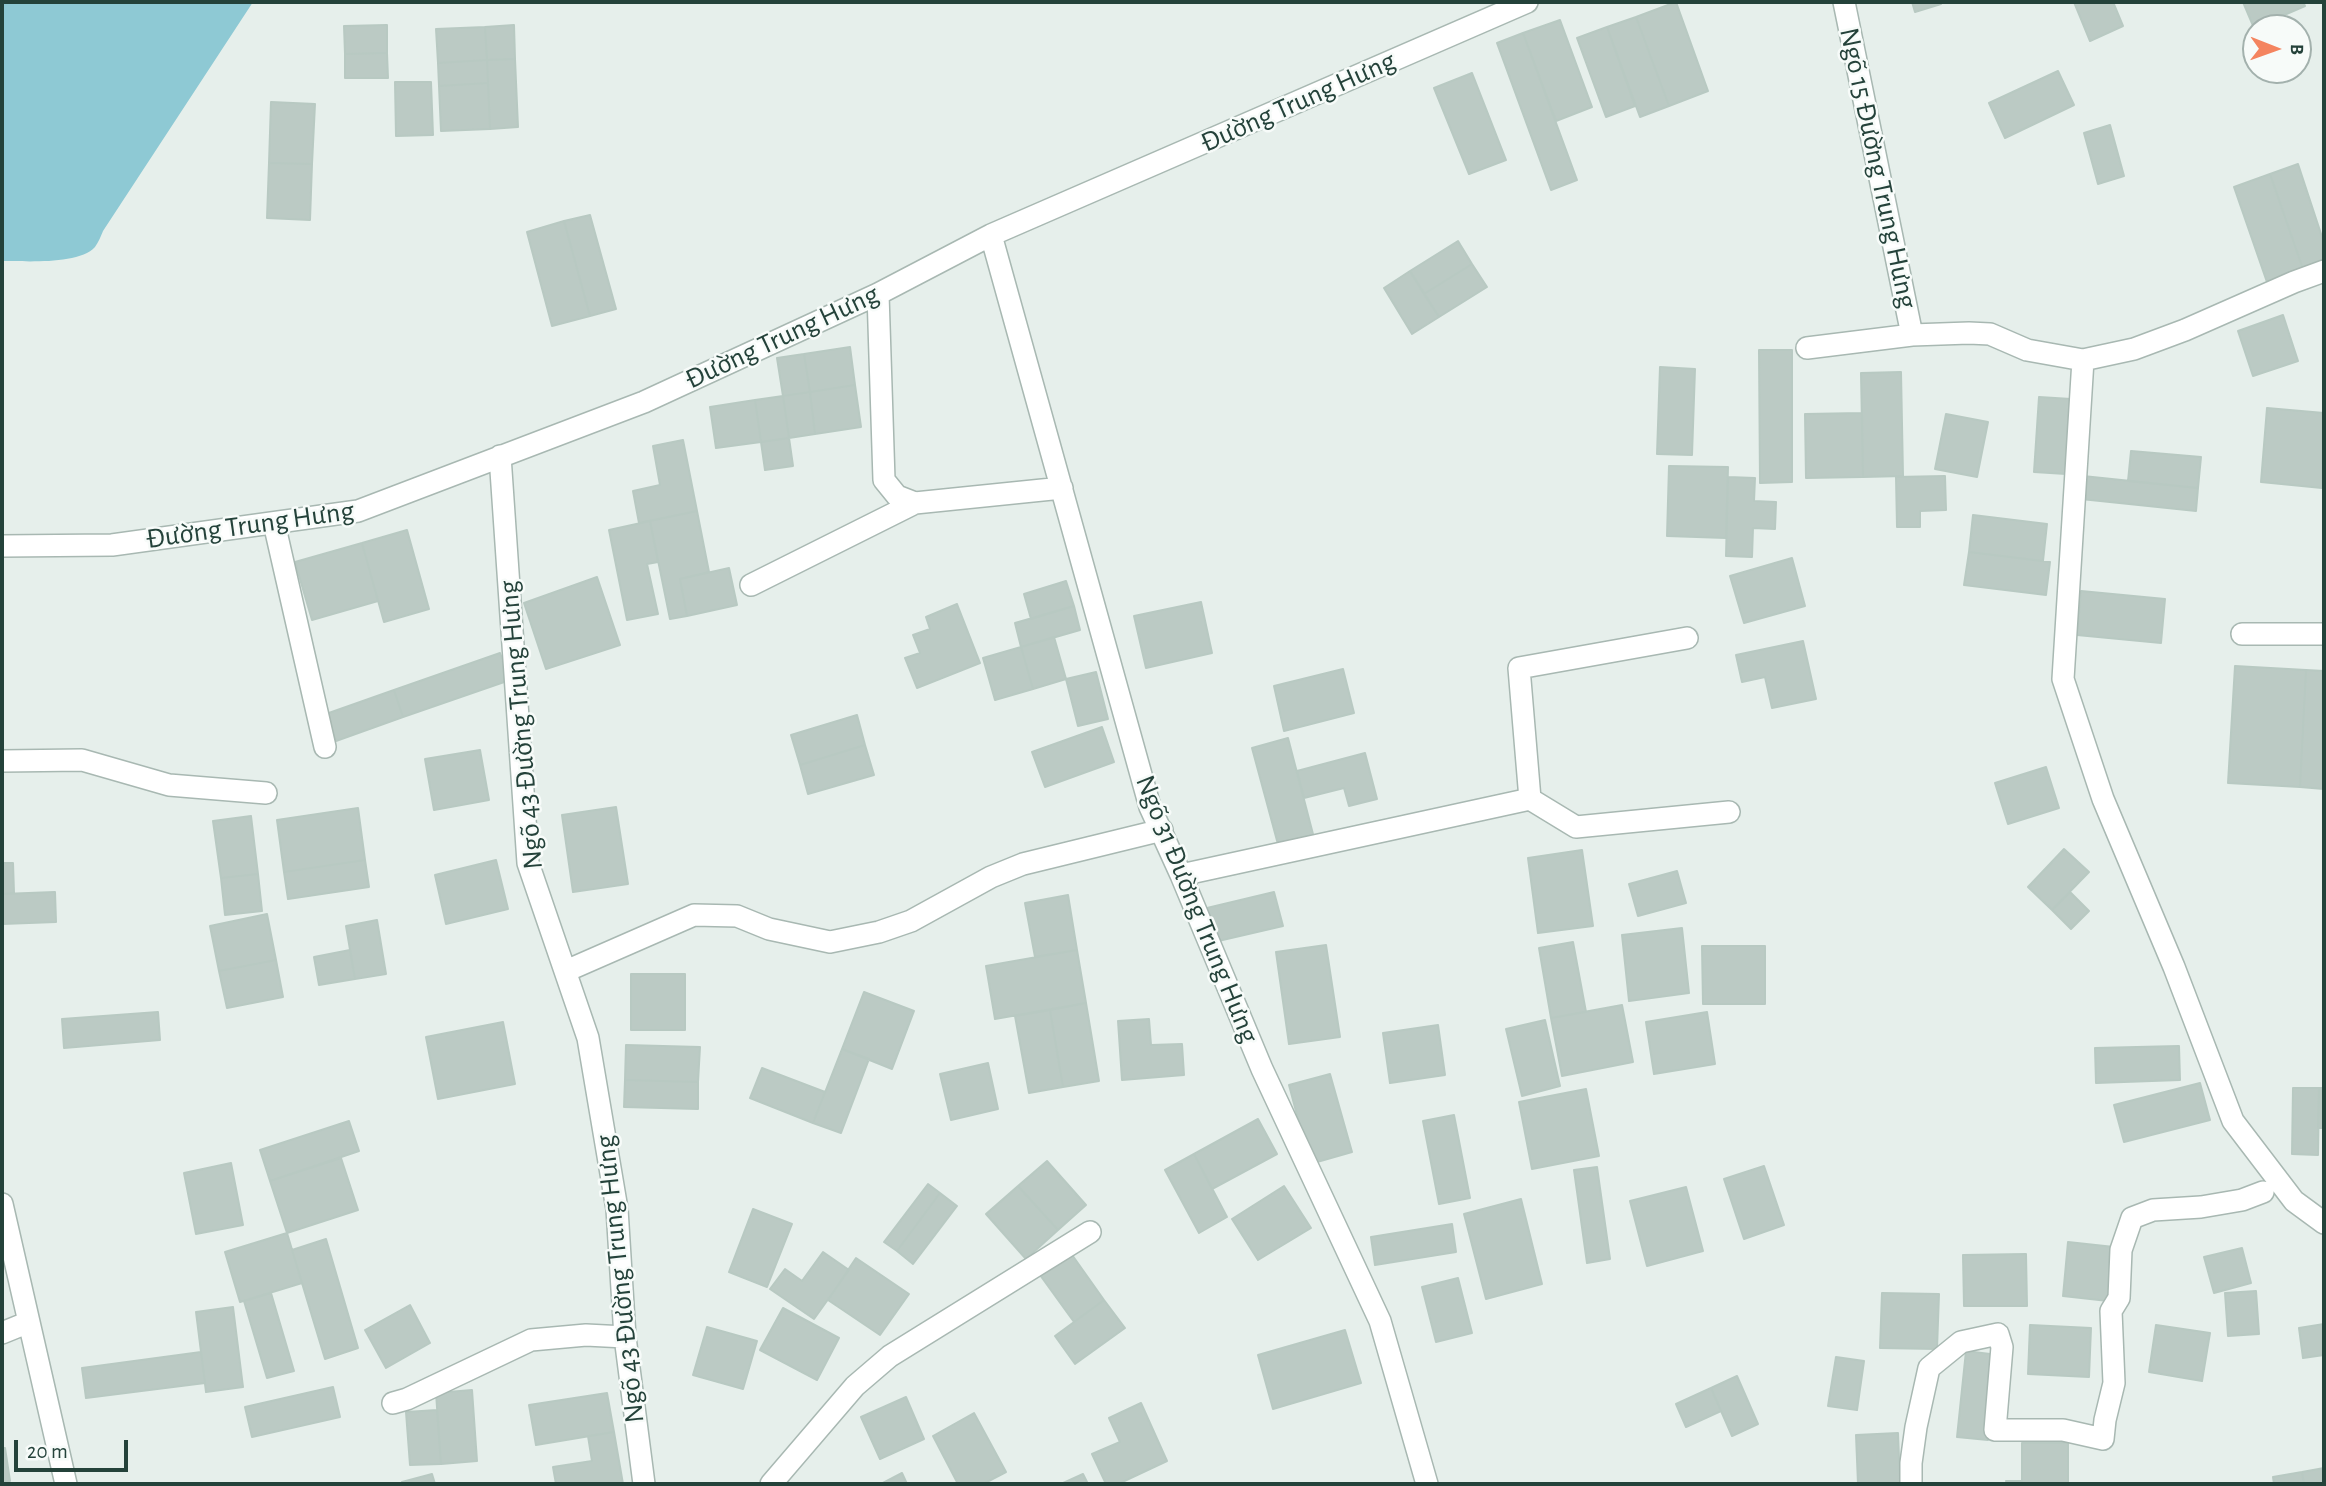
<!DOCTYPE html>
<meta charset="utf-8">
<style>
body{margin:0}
#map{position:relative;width:2326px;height:1486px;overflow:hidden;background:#e6efeb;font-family:"Alegreya Sans",sans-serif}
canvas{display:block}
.frame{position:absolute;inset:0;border:4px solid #24423a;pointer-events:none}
.north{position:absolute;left:2242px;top:14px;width:70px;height:70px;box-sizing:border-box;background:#f7fbf9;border:2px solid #a3b1ad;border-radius:50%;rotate:91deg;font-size:19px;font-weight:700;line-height:28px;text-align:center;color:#24423a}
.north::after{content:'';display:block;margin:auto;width:24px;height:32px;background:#f4845f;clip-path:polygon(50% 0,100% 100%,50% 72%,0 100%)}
.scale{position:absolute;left:14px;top:1440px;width:114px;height:32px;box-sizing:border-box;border:4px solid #24423a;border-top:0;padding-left:9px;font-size:21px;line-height:24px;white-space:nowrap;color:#24423a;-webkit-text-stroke:5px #f7fbf9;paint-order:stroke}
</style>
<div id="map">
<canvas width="2326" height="1486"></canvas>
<div class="frame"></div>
<div class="north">B</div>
<div class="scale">20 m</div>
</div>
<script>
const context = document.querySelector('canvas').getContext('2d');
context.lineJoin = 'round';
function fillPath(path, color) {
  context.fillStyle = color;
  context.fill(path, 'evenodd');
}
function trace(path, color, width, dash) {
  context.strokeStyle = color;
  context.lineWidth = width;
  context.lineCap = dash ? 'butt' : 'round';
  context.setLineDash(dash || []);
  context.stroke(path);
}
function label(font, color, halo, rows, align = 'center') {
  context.font = font + ' "Alegreya Sans",sans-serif';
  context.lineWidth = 5;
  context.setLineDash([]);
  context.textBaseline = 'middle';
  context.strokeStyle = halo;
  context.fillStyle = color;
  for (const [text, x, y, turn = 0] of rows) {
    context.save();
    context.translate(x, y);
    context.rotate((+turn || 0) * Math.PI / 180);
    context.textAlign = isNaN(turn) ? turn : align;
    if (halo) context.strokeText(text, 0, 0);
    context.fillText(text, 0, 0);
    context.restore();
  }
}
fillPath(new Path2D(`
 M 2,2 L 253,2 L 103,231 C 101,236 98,243 95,247 C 79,265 25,261 2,261 Z`), '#8ec9d4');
const building = new Path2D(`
 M 1676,2 L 1708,91 L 1669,106 L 1636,17 Z
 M 1912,2 L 1940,2 L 1941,4 L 1915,12 Z
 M 2074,2 L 2113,2 L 2123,26 L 2090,41 Z
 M 2243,2 L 2303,2 L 2305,6 L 2254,28 Z
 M 1636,17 L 1669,106 L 1640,117 L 1607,27 Z
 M 1560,20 L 1592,107 L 1556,121 L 1523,33 Z
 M 387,25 L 387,53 L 345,54 L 344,26 Z
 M 514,25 L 515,59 L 487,60 L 485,27 Z
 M 485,27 L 487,60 L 438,63 L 436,29 Z
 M 1607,27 L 1635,106 L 1606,117 L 1577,38 Z
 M 1523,33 L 1577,180 L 1551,190 L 1497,43 Z
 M 387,53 L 388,78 L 345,78 L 345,54 Z
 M 515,59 L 518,127 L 490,129 L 487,60 Z
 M 487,60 L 488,83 L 439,86 L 438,63 Z
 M 2058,71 L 2074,105 L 2005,138 L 1989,103 Z
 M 1472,73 L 1506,160 L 1469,174 L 1434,88 Z
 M 395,82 L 431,82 L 433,135 L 396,136 Z
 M 488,83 L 490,129 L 441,131 L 439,86 Z
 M 271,102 L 315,104 L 312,164 L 269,163 Z
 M 2110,125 L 2124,176 L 2098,184 L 2084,133 Z
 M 269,163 L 312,164 L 310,220 L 267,218 Z
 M 2298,164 L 2324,243 L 2324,265 L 2304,272 L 2270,174 Z
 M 2270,174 L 2304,272 L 2268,285 L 2234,187 Z
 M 590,215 L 616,309 L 590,316 L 564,221 Z
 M 564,221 L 590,316 L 552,326 L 527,232 Z
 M 1458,241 L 1472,264 L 1424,294 L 1410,271 Z
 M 1472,264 L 1487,287 L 1439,317 L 1424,294 Z
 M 1410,271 L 1439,317 L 1412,334 L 1384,288 Z
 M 2283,315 L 2298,361 L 2253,376 L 2238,331 Z
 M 850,347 L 855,385 L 810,392 L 804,354 Z
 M 1759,350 L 1792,350 L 1792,482 L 1760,483 Z
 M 804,354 L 810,392 L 783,396 L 777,358 Z
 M 1660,367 L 1695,369 L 1692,455 L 1657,454 Z
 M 1901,372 L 1903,476 L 1863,477 L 1861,373 Z
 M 855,385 L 861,427 L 815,434 L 810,392 Z
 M 810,392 L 815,434 L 789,438 L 783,396 Z
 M 783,396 L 789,438 L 761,442 L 755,400 Z
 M 2039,397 L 2071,399 L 2066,474 L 2034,472 Z
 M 755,400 L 761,442 L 716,448 L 710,407 Z
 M 2267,408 L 2324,413 L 2322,488 L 2261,482 Z
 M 1862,413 L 1863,477 L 1806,478 L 1805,414 Z
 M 1946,414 L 1988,422 L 1977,477 L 1935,469 Z
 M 789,438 L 793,466 L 765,470 L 761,442 Z
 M 683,440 L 697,511 L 639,523 L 633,491 L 660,485 L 653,446 Z
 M 2131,451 L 2201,457 L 2198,488 L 2128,481 Z
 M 1669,466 L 1728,467 L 1726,538 L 1667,536 Z
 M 1945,476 L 1946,510 L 1920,511 L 1920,527 L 1897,527 L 1896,477 Z
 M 2083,476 L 2198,488 L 2196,511 L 2081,499 Z
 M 1728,477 L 1755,478 L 1754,501 L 1776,502 L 1775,529 L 1753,528 L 1752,557 L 1726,556 Z
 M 697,511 L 709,572 L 680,579 L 687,616 L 670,619 L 650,521 Z
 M 1973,515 L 2047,524 L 2043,561 L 1969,552 Z
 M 650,521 L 658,562 L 647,564 L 658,614 L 627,620 L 609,530 Z
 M 407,530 L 429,609 L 384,622 L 362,543 Z
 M 362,543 L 378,601 L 312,620 L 295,562 Z
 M 1969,552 L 2050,562 L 2046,595 L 1964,585 Z
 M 1792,558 L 1805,606 L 1744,623 L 1730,576 Z
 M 729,568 L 737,605 L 687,616 L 680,579 Z
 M 597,577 L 620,645 L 546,669 L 524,603 Z
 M 1066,581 L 1074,606 L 1031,619 L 1024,594 Z
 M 2081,591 L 2165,599 L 2161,643 L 2077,635 Z
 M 1201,602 L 1212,653 L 1146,668 L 1134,616 Z
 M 957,604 L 980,663 L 917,688 L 905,658 L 920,653 L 913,635 L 930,629 L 926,617 Z
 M 1074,606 L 1080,630 L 1021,647 L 1015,623 Z
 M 1054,637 L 1066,679 L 1033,689 L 1021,647 Z
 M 1803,641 L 1816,699 L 1772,708 L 1765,677 L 1742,682 L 1736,655 Z
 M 1021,647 L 1033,689 L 995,700 L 983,658 Z
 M 500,653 L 510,680 L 403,717 L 394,690 Z
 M 2235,666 L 2306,670 L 2300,787 L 2228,783 Z
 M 1343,669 L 1354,713 L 1284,731 L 1274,686 Z
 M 2306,670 L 2324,671 L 2324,789 L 2300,787 Z
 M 1096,672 L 1108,719 L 1078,726 L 1066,679 Z
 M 394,690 L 403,717 L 336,741 L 326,714 Z
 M 857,715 L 865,745 L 800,765 L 791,735 Z
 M 1102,727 L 1114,762 L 1045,787 L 1032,752 Z
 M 1288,738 L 1314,838 L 1279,848 L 1252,748 Z
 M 865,745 L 874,775 L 808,794 L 800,765 Z
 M 480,750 L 489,800 L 434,810 L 425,759 Z
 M 1365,753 L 1377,799 L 1349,806 L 1344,788 L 1304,798 L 1297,771 Z
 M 2046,767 L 2059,808 L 2008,824 L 1995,783 Z
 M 616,807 L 628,884 L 573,892 L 562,815 Z
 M 358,808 L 365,860 L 284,872 L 277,820 Z
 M 251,816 L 258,874 L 221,878 L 213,821 Z
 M 2064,849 L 2089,872 L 2052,910 L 2028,887 Z
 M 1582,850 L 1593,926 L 1538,933 L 1528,858 Z
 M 365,860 L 369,887 L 288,899 L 284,872 Z
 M 496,860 L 508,909 L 446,924 L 435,875 Z
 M 2,863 L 13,863 L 14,893 L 2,894 Z
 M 1677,871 L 1686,903 L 1638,916 L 1629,884 Z
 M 258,874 L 262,911 L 225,915 L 221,878 Z
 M 55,892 L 56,922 L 2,924 L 2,894 Z
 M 1274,892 L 1283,926 L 1214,942 L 1207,908 Z
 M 2070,892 L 2089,911 L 2071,929 L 2052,910 Z
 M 1068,895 L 1077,950 L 1035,957 L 1025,903 Z
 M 267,914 L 276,960 L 219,971 L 210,926 Z
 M 377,920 L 386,974 L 355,979 L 346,926 Z
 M 1682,928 L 1689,993 L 1629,1001 L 1622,935 Z
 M 1573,942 L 1586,1012 L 1551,1018 L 1539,948 Z
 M 1326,945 L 1340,1037 L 1289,1044 L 1276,952 Z
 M 1702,946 L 1765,946 L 1765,1004 L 1703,1004 Z
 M 350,950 L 355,979 L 319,985 L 314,957 Z
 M 1077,950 L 1086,1003 L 995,1019 L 986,966 Z
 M 276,960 L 283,997 L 227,1008 L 219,971 Z
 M 631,974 L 685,974 L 685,1030 L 631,1030 Z
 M 864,992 L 914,1011 L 892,1069 L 842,1049 Z
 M 1086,1003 L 1099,1081 L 1063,1087 L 1050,1010 Z
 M 1622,1005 L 1633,1062 L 1562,1076 L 1551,1018 Z
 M 1050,1010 L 1063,1087 L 1029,1093 L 1015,1016 Z
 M 158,1012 L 160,1040 L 64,1048 L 62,1019 Z
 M 1707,1012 L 1715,1064 L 1654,1074 L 1646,1022 Z
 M 1149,1019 L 1151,1045 L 1182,1044 L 1184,1075 L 1122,1080 L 1118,1021 Z
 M 1545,1020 L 1560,1086 L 1522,1096 L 1506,1029 Z
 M 503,1022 L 515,1084 L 438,1099 L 426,1037 Z
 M 1438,1025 L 1445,1075 L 1390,1083 L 1383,1033 Z
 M 626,1045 L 700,1047 L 698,1082 L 625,1080 Z
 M 2179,1046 L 2180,1080 L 2096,1083 L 2095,1048 Z
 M 842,1049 L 869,1059 L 841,1133 L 813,1123 Z
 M 988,1063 L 998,1109 L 951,1120 L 940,1074 Z
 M 762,1068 L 825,1092 L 813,1123 L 750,1098 Z
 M 1330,1074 L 1352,1152 L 1310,1164 L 1289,1085 Z
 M 625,1080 L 698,1082 L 698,1109 L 624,1107 Z
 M 2200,1083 L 2210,1120 L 2124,1142 L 2114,1105 Z
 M 2293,1088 L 2319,1088 L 2318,1155 L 2292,1154 Z
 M 2319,1088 L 2324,1088 L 2324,1128 L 2318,1128 Z
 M 1586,1089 L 1599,1156 L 1532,1169 L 1519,1102 Z
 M 1454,1115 L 1470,1198 L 1439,1204 L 1423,1121 Z
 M 1258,1119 L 1277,1154 L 1212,1189 L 1194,1154 Z
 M 349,1121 L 359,1151 L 270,1181 L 260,1150 Z
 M 1194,1154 L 1227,1217 L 1199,1233 L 1165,1170 Z
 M 341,1158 L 358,1210 L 287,1233 L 270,1181 Z
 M 1047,1161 L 1086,1205 L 1058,1230 L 1018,1186 Z
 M 231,1163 L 243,1225 L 196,1234 L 184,1173 Z
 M 1764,1166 L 1784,1225 L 1744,1239 L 1724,1179 Z
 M 1597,1167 L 1610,1259 L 1587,1263 L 1574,1170 Z
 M 928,1184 L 940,1193 L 897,1251 L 884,1242 Z
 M 1018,1186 L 1058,1230 L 1026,1259 L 986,1214 Z
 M 1284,1186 L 1311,1228 L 1258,1260 L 1232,1219 Z
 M 1686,1187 L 1703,1251 L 1647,1266 L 1630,1201 Z
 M 940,1193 L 957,1206 L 913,1264 L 897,1251 Z
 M 1521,1199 L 1542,1284 L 1486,1299 L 1464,1214 Z
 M 753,1209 L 792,1224 L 767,1287 L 729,1272 Z
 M 1452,1224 L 1456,1252 L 1375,1265 L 1371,1237 Z
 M 287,1233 L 302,1283 L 240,1302 L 225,1252 Z
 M 326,1239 L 358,1348 L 325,1359 L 292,1250 Z
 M 2068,1242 L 2114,1247 L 2108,1301 L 2063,1296 Z
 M 2242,1248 L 2251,1283 L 2214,1293 L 2204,1257 Z
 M 823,1252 L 849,1270 L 814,1319 L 770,1289 L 785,1269 L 802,1281 Z
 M 1070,1252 L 1104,1300 L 1074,1322 L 1040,1275 Z
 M 2026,1254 L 2027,1306 L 1964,1306 L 1963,1255 Z
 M 856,1258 L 909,1294 L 880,1335 L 828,1300 Z
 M 1458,1278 L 1472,1333 L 1436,1342 L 1422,1287 Z
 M 2256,1291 L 2259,1334 L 2228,1336 L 2225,1293 Z
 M 271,1293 L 294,1371 L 267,1378 L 244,1301 Z
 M 1882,1293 L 1939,1294 L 1937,1349 L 1880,1348 Z
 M 1104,1300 L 1125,1328 L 1075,1364 L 1055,1336 Z
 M 410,1305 L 430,1343 L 386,1368 L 365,1330 Z
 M 233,1307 L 243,1387 L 206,1392 L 196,1312 Z
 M 783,1308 L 839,1338 L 817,1380 L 760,1350 Z
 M 2324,1324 L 2324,1355 L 2303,1358 L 2299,1328 Z
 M 2030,1325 L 2091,1328 L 2089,1377 L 2028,1374 Z
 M 2156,1325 L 2210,1333 L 2202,1381 L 2149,1372 Z
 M 707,1327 L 757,1341 L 743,1389 L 693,1375 Z
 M 1345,1330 L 1361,1383 L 1273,1409 L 1258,1355 Z
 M 1966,1351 L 1998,1355 L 1988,1440 L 1957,1437 Z
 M 201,1352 L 205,1383 L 86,1398 L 82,1368 Z
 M 1836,1357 L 1864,1361 L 1857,1410 L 1828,1406 Z
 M 1737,1376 L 1758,1424 L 1732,1436 L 1711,1388 Z
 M 333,1387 L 340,1417 L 252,1437 L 245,1407 Z
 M 1711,1388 L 1721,1411 L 1686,1427 L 1676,1404 Z
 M 472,1390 L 477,1461 L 441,1464 L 436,1393 Z
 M 607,1393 L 614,1432 L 536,1445 L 529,1405 Z
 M 906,1397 L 924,1439 L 880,1459 L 861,1417 Z
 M 1141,1403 L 1167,1461 L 1118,1484 L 1106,1484 L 1092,1454 L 1120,1442 L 1109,1418 Z
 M 437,1410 L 441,1464 L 410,1465 L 406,1412 Z
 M 974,1413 L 1006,1472 L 983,1484 L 958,1484 L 933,1436 Z
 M 614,1432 L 623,1484 L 556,1484 L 553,1467 L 592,1461 L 588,1436 Z
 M 1898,1433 L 1900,1484 L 1858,1484 L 1856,1435 Z
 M 2022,1443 L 2068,1443 L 2068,1484 L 2007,1484 L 2006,1481 L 2022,1481 Z
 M 2,1448 L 5,1448 L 10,1481 L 2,1483 Z
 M 2324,1468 L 2324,1484 L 2304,1484 L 2302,1472 Z
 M 2302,1472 L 2304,1484 L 2274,1484 L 2273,1477 Z
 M 902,1473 L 907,1484 L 881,1484 Z
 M 432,1474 L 435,1484 L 403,1484 L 402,1482 Z
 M 1083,1474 L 1088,1484 L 1061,1484 Z`);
fillPath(building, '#bbcac4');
trace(building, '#b8c9c2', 2);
const minor = new Path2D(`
 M 1844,2 L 1912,335
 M 991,235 L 1150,807 L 1181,875 L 1262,1069 L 1380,1321 L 1427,1484
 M 878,294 L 884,480 L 897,496 L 915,503 L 1062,488
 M 1807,348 L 1912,335 L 1969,333 L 1990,334 L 2027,350 L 2083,360 L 2134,349 L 2185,330 L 2294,282 L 2324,271
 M 2083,360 L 2063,679 L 2103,799 L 2174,967 L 2233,1121 L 2294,1201 L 2324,1223
 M 500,456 L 528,863 L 588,1038 L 617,1209 L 625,1337 L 644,1484
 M 274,523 L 325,747
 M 2,546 L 112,545 L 358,511 L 644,402 L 878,294 L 991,235 L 1527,2
 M 751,585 L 915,503
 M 2242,634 L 2324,634
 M 2,761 L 82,760 L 169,785 L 266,793
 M 1530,799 L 1519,668 L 1687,638
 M 1181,875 L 1530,799 L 1576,827 L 1729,812
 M 566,971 L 694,915 L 737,916 L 769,929 L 830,942 L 879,932 L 911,921 L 991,877 L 1023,864 L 1162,830
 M 2,1204 L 66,1484
 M 2,1333 L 29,1322
 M 393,1403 L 407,1399 L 531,1340 L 586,1335 L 625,1337
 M 771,1484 L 855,1386 L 890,1356 L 1090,1232
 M 1911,1484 L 1911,1463 L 1916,1427 L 1929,1368 L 1961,1342 L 1998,1334 L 2002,1347 L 1995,1430 L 2063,1430 L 2103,1439 L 2105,1420 L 2114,1383 L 2111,1311 L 2119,1298 L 2121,1250 L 2132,1218 L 2153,1210 L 2201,1207 L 2242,1200 L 2263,1192`);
trace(minor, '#a8b8b2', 24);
trace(minor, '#fff', 21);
label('28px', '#24423a', '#f7fbf9', [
 ["Đường Trung Hưng",1298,102,-24],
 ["Ngõ 15 Đường Trung Hưng",1878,168,78],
 ["Đường Trung Hưng",782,337,-25],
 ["Đường Trung Hưng",250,525,-8],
 ["Ngõ 43 Đường Trung Hưng",521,725,-95],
 ["Ngõ 31 Đường Trung Hưng",1197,909,68],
 ["Ngõ 43 Đường Trung Hưng",620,1279,-96]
]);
</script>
